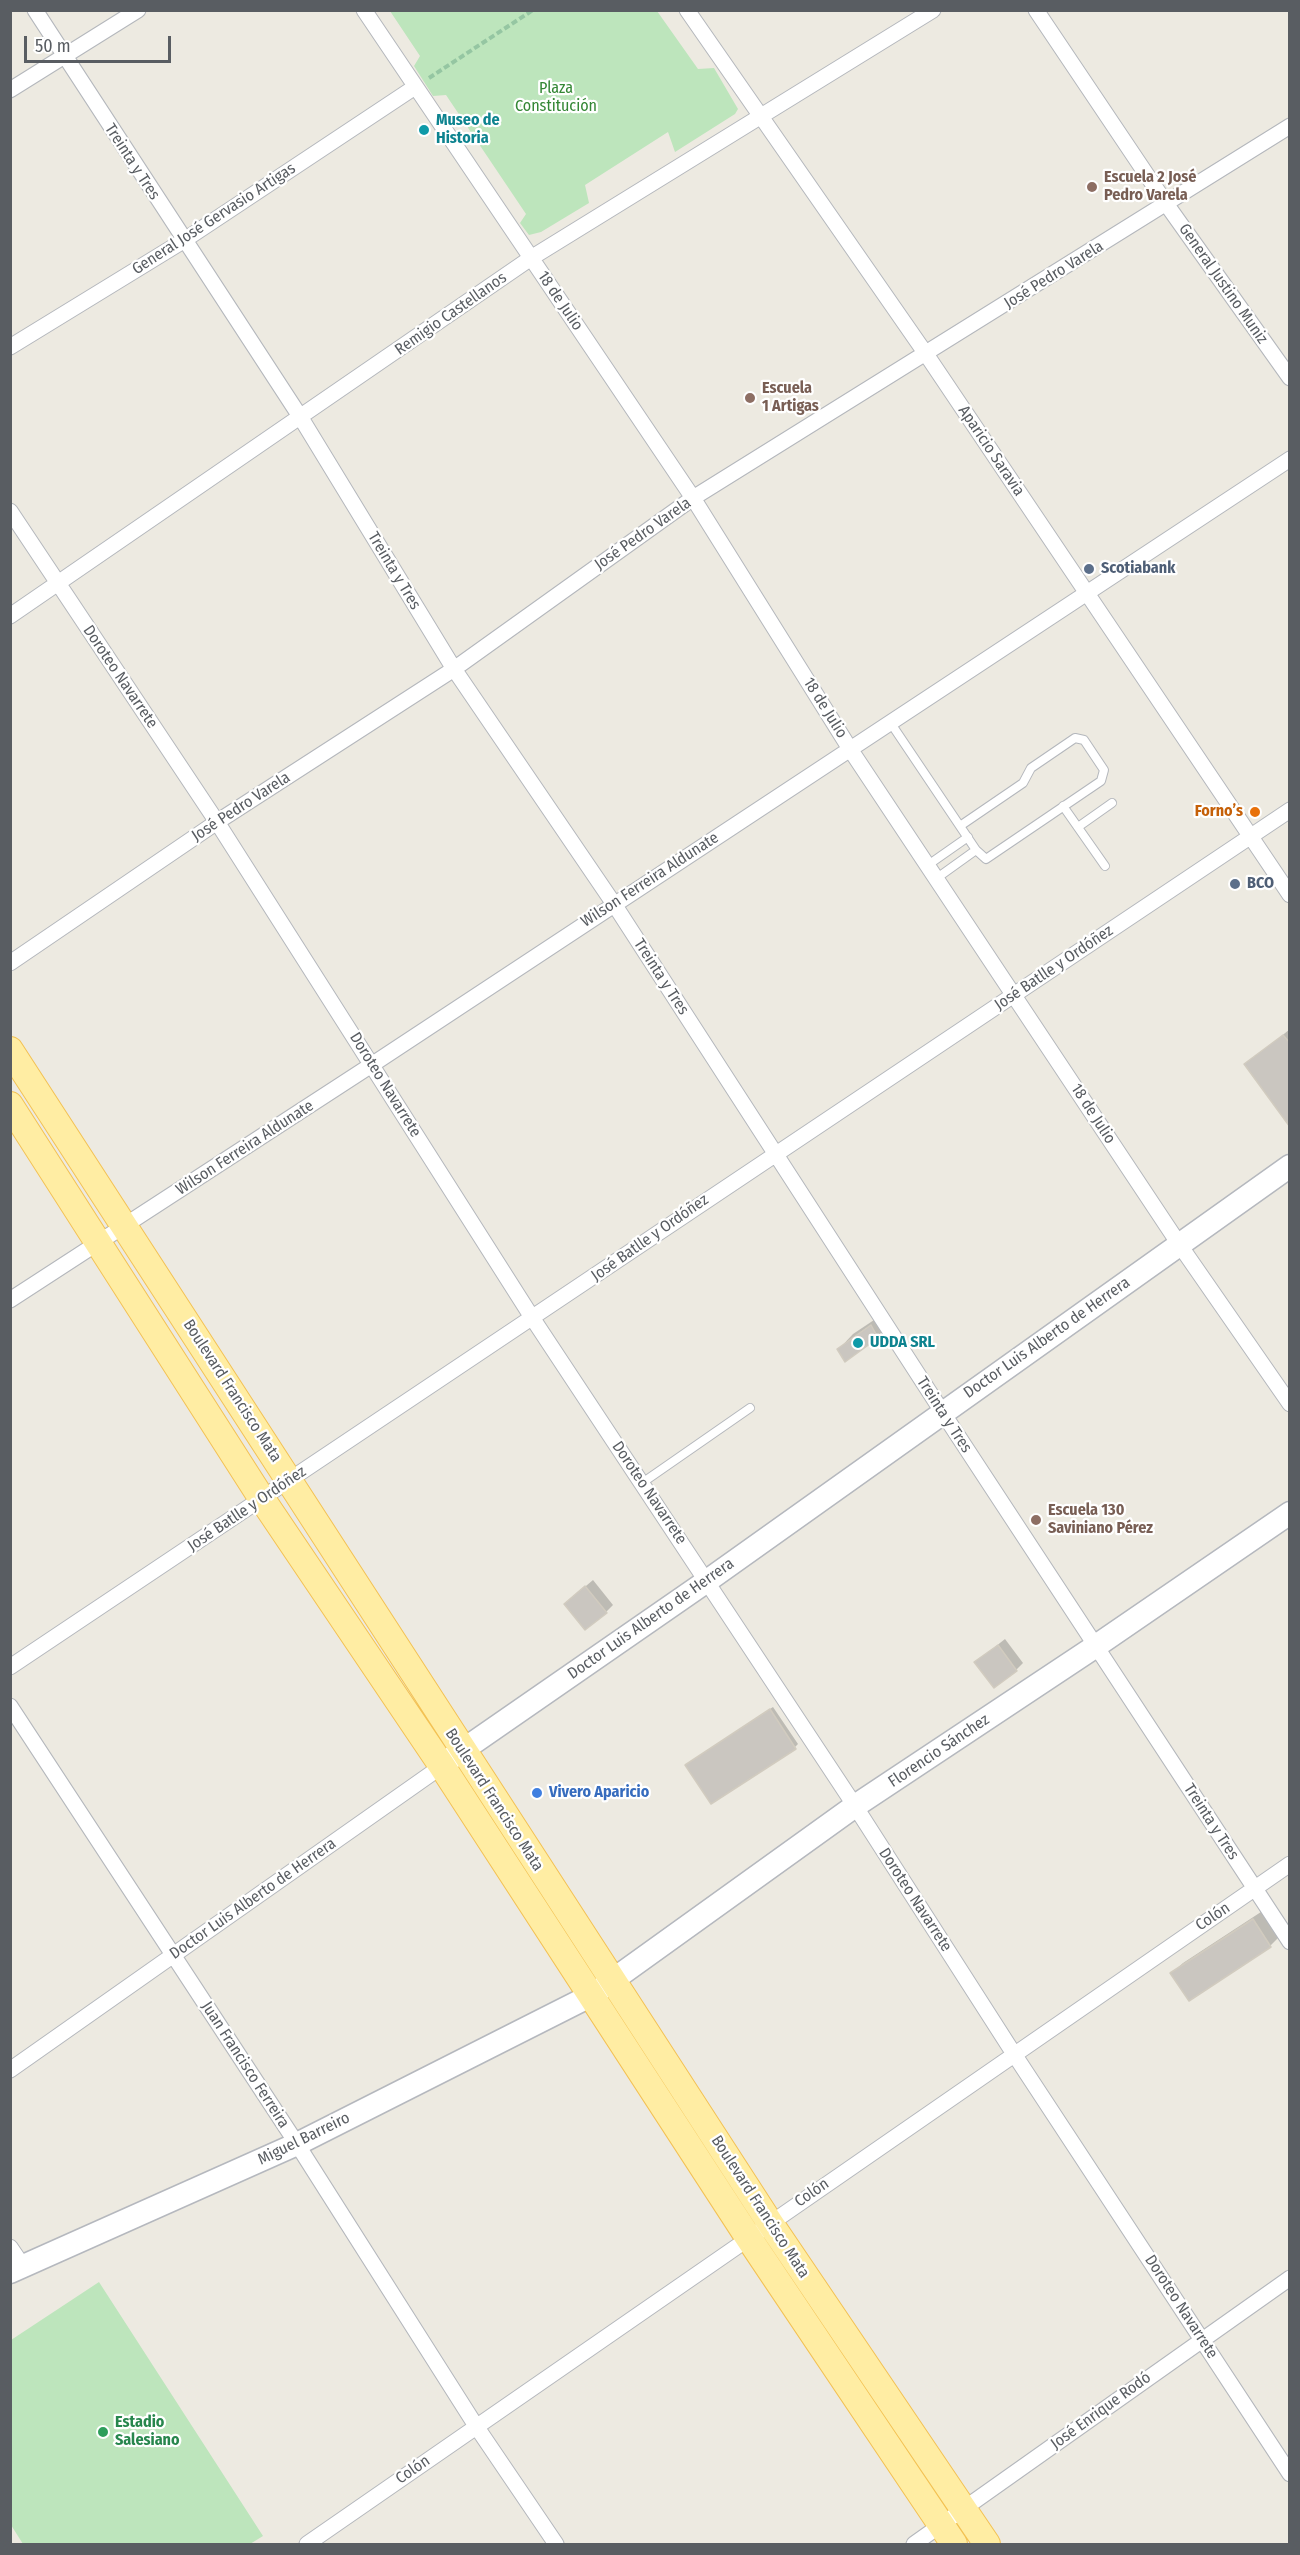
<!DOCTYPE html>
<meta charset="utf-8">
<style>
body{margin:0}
#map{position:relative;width:1300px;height:2555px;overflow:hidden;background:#edeae1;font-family:"Fira Sans Condensed",sans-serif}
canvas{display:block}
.frame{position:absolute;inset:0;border:12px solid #595d62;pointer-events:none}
.scale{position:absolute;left:24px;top:36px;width:147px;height:27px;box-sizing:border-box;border:3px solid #595d62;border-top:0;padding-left:8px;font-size:18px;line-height:21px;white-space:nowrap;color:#595d62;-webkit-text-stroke:4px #fff;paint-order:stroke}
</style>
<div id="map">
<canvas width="1300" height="2555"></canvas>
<div class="frame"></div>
<div class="scale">50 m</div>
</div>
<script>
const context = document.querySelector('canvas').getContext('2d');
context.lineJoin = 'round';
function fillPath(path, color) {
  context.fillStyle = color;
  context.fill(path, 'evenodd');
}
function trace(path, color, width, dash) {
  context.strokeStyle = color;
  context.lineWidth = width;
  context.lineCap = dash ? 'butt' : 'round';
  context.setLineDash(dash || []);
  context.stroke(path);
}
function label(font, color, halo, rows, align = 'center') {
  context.font = font + ' "Fira Sans Condensed",sans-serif';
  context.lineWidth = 4.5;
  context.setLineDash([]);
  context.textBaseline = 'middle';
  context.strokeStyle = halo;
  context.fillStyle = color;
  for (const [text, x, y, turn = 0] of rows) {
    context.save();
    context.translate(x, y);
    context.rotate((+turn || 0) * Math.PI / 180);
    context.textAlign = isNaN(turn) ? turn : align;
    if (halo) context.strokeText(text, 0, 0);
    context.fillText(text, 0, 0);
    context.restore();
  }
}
fillPath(new Path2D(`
 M 390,11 L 657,11 L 698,69 L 714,68 L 738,109 L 735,114 L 675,152 L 668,132 L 585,185 L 589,203 L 541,232 L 529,235 L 520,223 L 526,214 L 446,95 L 433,96 L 414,66 L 420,56 Z
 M 99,2282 L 263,2536 L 250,2544 L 23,2544 L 11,2525 L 11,2340 Z`), '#bde5bc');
fillPath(new Path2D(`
 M 1290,1029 L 1290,1124 L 1246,1065 Z
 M 886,1312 L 892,1322 L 877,1337 L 839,1349 L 853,1334 Z
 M 593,1580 L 613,1605 L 606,1612 L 573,1597 Z
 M 1005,1639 L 1023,1663 L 1016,1670 L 976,1662 Z
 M 773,1707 L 798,1744 L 795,1747 L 690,1762 Z
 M 1264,1910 L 1281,1935 L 1270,1946 L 1172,1973 L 1183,1963 Z`), '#0003');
const building = new Path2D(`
 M 1283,1035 L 1290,1043 L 1290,1127 L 1244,1064 Z
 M 871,1325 L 878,1338 L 845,1362 L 837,1349 Z
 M 585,1586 L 607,1613 L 585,1630 L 564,1604 Z
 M 998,1645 L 1017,1671 L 994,1688 L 974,1662 Z
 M 770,1709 L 796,1749 L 711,1804 L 685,1765 Z
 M 1253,1919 L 1271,1947 L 1189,2001 L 1170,1973 Z`);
fillPath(building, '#cac6c0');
trace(building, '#d1cbbf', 1.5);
const lane = new Path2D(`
 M 890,722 L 976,850 L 986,859 L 1101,781 L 1104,770 L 1084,740 L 1075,738 L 1031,768 L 1023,783 L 960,826
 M 1063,806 L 1105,866
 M 1078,827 L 1112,803
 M 928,865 L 968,837
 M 937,878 L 976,850
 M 642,1483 L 750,1408`);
const street = new Path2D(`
 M 35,10 L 301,418 L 454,669 L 614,904 L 943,1413 L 1290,1942
 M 364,10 L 693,498 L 850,749 L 1179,1244 L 1290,1404
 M 687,10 L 926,354 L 1290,895
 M 1036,10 L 1167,205 L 1290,378
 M 10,90 L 138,10
 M 10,347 L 183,241 L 415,87
 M 10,511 L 217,822 L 533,1319 L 855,1806 L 1014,2054 L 1290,2474
 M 10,616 L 531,258 L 933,10
 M 10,963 L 217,822 L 454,669 L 693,498 L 1290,126
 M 10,1300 L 373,1064 L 1290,459
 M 10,1667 L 1290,810
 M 10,1706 L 297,2144 L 476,2426 L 556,2544
 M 10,2070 L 442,1766
 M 10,2247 L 23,2266
 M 307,2544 L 1290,1864
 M 914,2544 L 1290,2278`);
const secondary = new Path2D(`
 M 450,1759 L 707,1581 L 1290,1166
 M 10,2272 L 297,2144 L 592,1995 L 855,1806 L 1096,1646 L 1290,1513`);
const primary = new Path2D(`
 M 10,1050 L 770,2223 L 987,2544
 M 10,1105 L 262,1499 L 442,1766 L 748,2237 L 954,2544`);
trace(lane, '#b4b7bc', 10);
trace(street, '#b4b7bc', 17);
trace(secondary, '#b5b8be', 25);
trace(primary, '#f3c153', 28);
trace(new Path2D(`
 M 429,78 L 533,10`), '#95c6a2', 4, [6, 3]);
trace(lane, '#fff', 8);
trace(street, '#fff', 15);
trace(secondary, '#fff', 22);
trace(primary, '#ffeda3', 26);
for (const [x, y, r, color] of [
 [424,130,6,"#0f9aa8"],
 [1092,187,6,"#8d6e63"],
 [750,398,6,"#8d6e63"],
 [1089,569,6,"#5c6f8a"],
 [1255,812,6,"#e8710a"],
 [1235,884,6,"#5c6f8a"],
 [858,1343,6,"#0f9aa8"],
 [1036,1520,6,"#8d6e63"],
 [537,1793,6,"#3f7fe0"],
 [103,2432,6,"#2e9e5b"]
]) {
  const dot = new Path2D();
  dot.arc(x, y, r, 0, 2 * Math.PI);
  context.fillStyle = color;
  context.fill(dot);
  trace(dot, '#fff', 2);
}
label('16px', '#348735', '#fff', [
 ["Plaza",556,89],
 ["Constitución",556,107]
]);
label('bold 16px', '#0d838f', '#fff', [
 ["Museo de",436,121],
 ["Historia",436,139],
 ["UDDA SRL",870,1343]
], 'left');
label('16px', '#595d62', '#fff', [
 ["Treinta y Tres",132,162,57],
 ["General José Gervasio Artigas",214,219,-33],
 ["José Pedro Varela",1054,275,-32],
 ["General Justino Muniz",1223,284,55],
 ["18 de Julio",560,301,56],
 ["Remigio Castellanos",451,314,-35],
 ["Aparicio Saravia",991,451,56],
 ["José Pedro Varela",643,534,-35],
 ["Treinta y Tres",394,571,59],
 ["Doroteo Navarrete",120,677,56],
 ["18 de Julio",825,708,58],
 ["José Pedro Varela",241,807,-33],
 ["Wilson Ferreira Aldunate",650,880,-33],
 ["José Batlle y Ordóñez",1054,968,-34],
 ["Treinta y Tres",661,977,57],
 ["Doroteo Navarrete",385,1085,58],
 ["18 de Julio",1093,1114,57],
 ["Wilson Ferreira Aldunate",245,1148,-33],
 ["José Batlle y Ordóñez",650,1238,-35],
 ["Doctor Luis Alberto de Herrera",1047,1338,-35],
 ["Boulevard Francisco Mata",232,1391,57],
 ["Treinta y Tres",944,1415,57],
 ["Doroteo Navarrete",649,1493,56],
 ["José Batlle y Ordóñez",247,1509,-34],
 ["Doctor Luis Alberto de Herrera",651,1619,-35],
 ["Florencio Sánchez",939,1751,-34],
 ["Boulevard Francisco Mata",494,1800,57],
 ["Treinta y Tres",1211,1822,57],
 ["Doctor Luis Alberto de Herrera",253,1899,-35],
 ["Doroteo Navarrete",915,1900,57],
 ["Colón",1213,1917,-34],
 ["Juan Francisco Ferreira",245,2065,57],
 ["Miguel Barreiro",304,2139,-26],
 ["Colón",812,2193,-35],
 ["Boulevard Francisco Mata",760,2207,57],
 ["Doroteo Navarrete",1181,2307,57],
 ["José Enrique Rodó",1101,2411,-36],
 ["Colón",413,2470,-35]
]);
label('bold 16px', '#785e54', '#fff', [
 ["Escuela 2 José",1104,178],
 ["Pedro Varela",1104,196],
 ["Escuela",762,389],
 ["1 Artigas",762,407],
 ["Escuela 130",1048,1511],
 ["Saviniano Pérez",1048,1529]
], 'left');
label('bold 16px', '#4e5e75', '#fff', [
 ["Scotiabank",1101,569],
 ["BCO",1247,884]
], 'left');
label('bold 16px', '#c56008', '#fff', [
 ["Forno’s",1243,812]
], 'right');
label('bold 16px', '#366cbe', '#fff', [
 ["Vivero Aparicio",549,1793]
], 'left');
label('bold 16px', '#27864d', '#fff', [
 ["Estadio",115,2423],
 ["Salesiano",115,2441]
], 'left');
</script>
